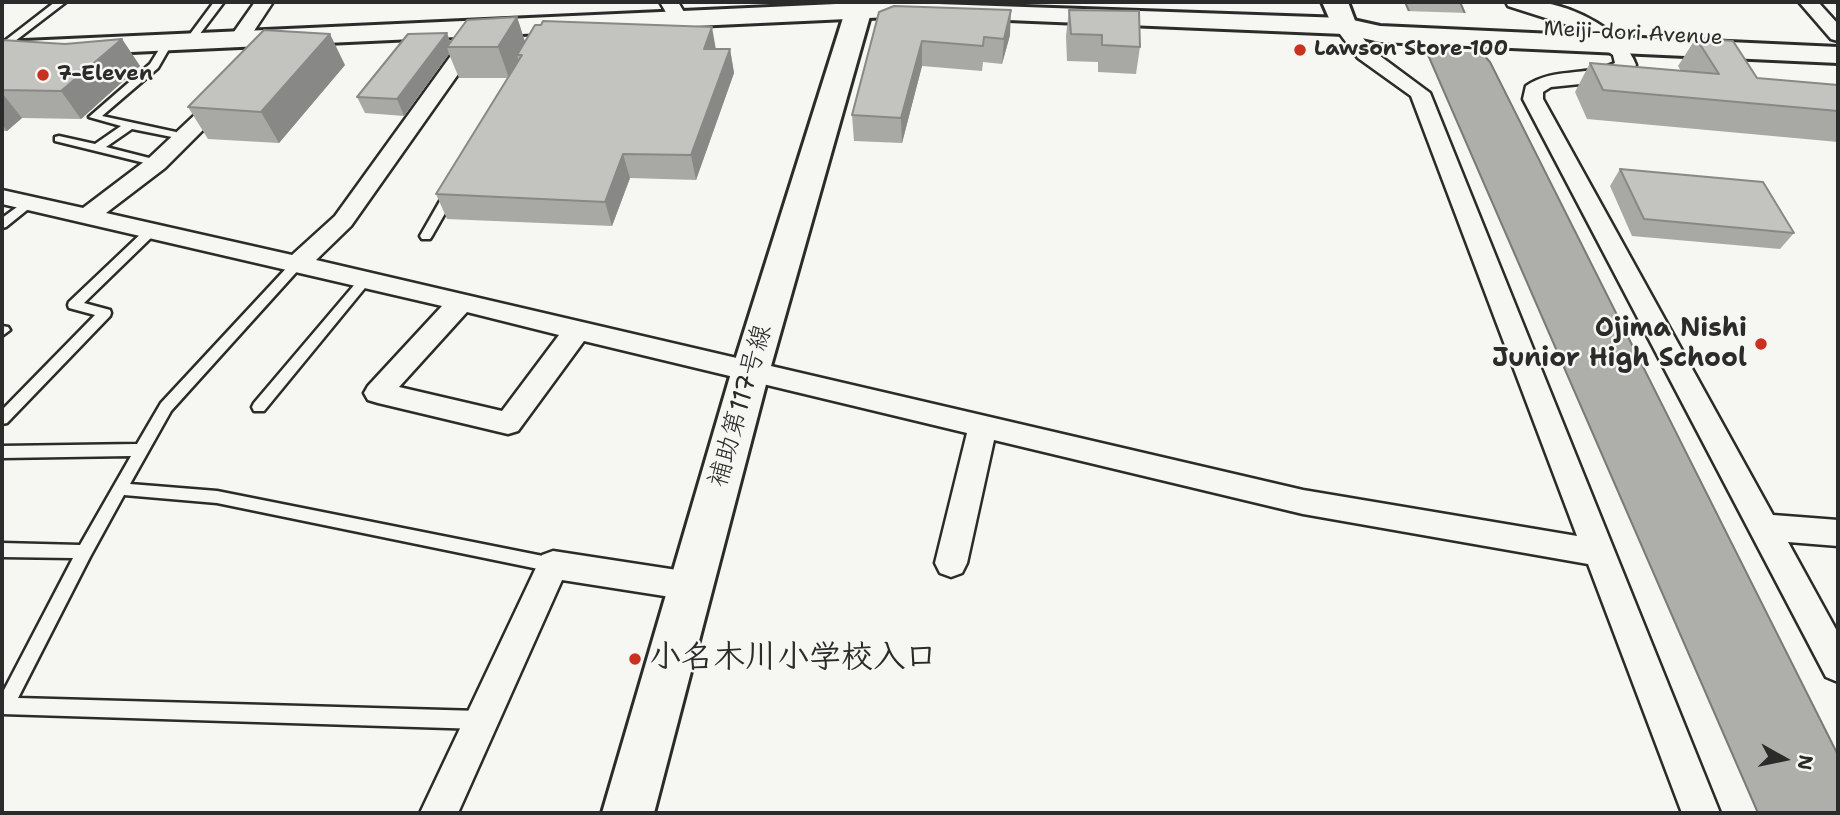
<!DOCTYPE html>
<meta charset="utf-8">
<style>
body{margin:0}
#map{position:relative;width:1840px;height:815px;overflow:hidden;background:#f6f6f2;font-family:"Shantell Sans",sans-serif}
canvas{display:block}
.frame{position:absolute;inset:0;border:4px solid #2b2b2b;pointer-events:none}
.north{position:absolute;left:1749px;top:724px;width:70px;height:70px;-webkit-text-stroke:5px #f6f6f2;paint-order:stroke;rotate:99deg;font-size:19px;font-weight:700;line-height:28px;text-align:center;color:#2b2b2b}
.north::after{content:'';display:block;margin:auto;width:24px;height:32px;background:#2b2b2b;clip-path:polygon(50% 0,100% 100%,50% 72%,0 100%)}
</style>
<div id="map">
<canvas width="1840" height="815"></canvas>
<div class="frame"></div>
<div class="north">N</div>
</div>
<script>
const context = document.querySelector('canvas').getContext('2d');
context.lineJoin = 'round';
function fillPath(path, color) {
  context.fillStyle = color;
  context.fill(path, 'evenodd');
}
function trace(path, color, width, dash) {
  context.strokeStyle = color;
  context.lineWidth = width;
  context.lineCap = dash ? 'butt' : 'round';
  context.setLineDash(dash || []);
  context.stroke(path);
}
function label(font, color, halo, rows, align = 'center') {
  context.font = font + ' "Shantell Sans","Klee One",sans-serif';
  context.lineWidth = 5;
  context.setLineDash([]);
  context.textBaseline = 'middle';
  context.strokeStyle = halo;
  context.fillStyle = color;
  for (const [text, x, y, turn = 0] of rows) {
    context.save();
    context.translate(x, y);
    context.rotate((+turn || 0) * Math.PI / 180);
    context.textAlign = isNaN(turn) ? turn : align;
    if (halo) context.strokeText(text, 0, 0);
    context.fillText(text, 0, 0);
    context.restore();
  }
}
const water = new Path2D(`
 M 1405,2 L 1460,2 L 1482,53 L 1490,62 L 1838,755 L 1838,813 L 1758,813 Z`);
fillPath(water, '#aeaeab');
trace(water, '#7a7a78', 2);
fillPath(new Path2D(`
 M 1405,11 L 1467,13 L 1487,53 L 1422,50 Z`), '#f6f6f2');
const lane = new Path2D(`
 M 55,2 L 66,2 L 2,51 L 2,43 Z
 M 214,2 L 224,2 L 193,43 L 187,43 L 185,41 Z
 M 165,40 L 173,42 L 158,68 L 102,116 L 176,132 L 176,136 L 172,137 L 132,129 L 106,147 L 161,161 L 161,165 L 157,166 L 55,141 L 55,137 L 59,136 L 95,144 L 121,126 L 89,117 L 150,64 Z
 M 450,190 L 456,194 L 432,236 L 430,239 L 422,239 L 420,236 L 444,194 Z
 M 28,199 L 32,200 L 32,206 L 6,227 L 2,228 L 2,218 Z
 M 151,227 L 157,231 L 155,234 L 84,303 L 110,310 L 111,313 L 110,316 L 7,423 L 2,424 L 2,410 L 95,315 L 69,308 L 68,305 L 69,302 L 147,228 Z
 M 297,260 L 301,261 L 303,264 L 301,267 L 171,411 L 130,484 L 217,491 L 553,558 L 559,560 L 561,565 L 559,570 L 553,572 L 217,503 L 124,495 L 90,557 L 18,698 L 480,711 L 486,714 L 489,720 L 486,726 L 480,729 L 2,714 L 2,694 L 73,558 L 2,557 L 2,543 L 80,545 L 131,456 L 2,458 L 2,446 L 137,444 L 161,403 L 293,261 Z
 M 365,276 L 369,277 L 371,280 L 369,283 L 264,411 L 254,411 L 252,407 L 254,403 L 361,277 Z
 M 2,326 L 8,327 L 10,330 L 2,336 Z`);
const street = new Path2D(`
 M 255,2 L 273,2 L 246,43 L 232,43 L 229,39 Z
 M 660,2 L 678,2 L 687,17 L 685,21 L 671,21 Z
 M 1506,2 C 1517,2 1528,0 1539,2 C 1574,6 1624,31 1636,65 L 1633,69 L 1609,81 L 1551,87 L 1543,92 L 1543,99 L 1773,515 L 1838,520 L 1838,546 L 1788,542 L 1838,633 L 1838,682 L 1826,677 L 1523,99 L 1526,86 C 1553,67 1586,77 1615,63 L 1613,55 L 1574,27 L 1508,6 Z
 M 1799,2 L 1818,2 L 1838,24 L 1838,41 L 1831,39 Z
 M 1344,20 L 1351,22 L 1372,50 L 1430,93 L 1720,813 L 1682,813 L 1588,564 L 1303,514 L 994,440 L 967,563 L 962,573 L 951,577 L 940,573 L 935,563 L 967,433 L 584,341 L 518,431 L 508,434 L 378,403 L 368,400 L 364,393 L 368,386 L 442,306 L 2,204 L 2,190 L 83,208 L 149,158 L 217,94 L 224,92 L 234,98 L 231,102 L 165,168 L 106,213 L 292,255 L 335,216 L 468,32 L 475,30 L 485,36 L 351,226 L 316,260 L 1303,490 L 1577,536 L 1411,96 L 1358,58 L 1334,26 ZM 467,312 L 559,335 L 502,411 L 399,387 Z
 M 553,551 L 690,572 L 701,576 L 706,586 L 701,596 L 690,600 L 562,580 L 458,813 L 420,813 L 542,555 Z`);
const secondary = new Path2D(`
 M 848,2 L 874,2 L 769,373 L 654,813 L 602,813 L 731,373 Z
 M 1322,2 L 1348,2 L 1357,26 L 1353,32 L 1335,32 Z`);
const primary = new Path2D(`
 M 880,2 L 1344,18 L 1380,26 L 1838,47 L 1838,63 L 1380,42 L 1344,34 L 912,16 L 2,58 L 2,42 Z`);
trace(lane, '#2b2b2b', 5);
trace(street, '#2b2b2b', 5);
trace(secondary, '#2b2b2b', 6);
trace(primary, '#2b2b2b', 6);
fillPath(lane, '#f6f6f2');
fillPath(street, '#f6f6f2');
fillPath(secondary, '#f6f6f2');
fillPath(primary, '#f6f6f2');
fillPath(new Path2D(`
 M 1069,10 L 1140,47 L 1136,74 L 1098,72 L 1098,62 L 1067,61 L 1066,36 Z
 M 879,12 L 1010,35 L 1002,64 L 983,62 L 982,71 L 922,66 L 902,143 L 854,141 L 852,115 Z
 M 517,17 L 525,42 L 730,49 L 734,73 L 696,180 L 630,178 L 612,226 L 447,219 L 436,194 L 508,78 L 459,78 L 449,54 L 404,116 L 365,113 L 357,97 L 447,33 L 450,42 Z
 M 1696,38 L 1757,78 L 1838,85 L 1838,142 L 1587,119 L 1575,92 L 1590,63 L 1681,71 L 1678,66 Z
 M 122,39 L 140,66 L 81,119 L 22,118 L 7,131 L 2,131 L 2,40 L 65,44 Z
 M 345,65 L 279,143 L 208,139 L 188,107 Z
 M 1620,169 L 1794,233 L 1780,249 L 1632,236 L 1610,186 Z`), '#a8a8a5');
fillPath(new Path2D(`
 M 1011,10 L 1010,35 L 1002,64 L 1004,39 Z
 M 517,17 L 527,48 L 517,55 L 519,61 L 509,78 L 498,47 Z
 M 712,27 L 716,50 L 704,49 Z
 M 447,33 L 452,47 L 447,47 L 449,54 L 404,116 L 397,99 Z
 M 330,34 L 345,65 L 279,143 L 261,112 Z
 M 122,39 L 140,66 L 81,119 L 61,91 Z
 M 922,41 L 922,66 L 902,143 L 901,118 Z
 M 730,49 L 734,73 L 696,180 L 691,155 Z
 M 2,93 L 22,118 L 7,131 L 2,124 Z
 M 623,154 L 630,178 L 612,226 L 605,202 Z`), '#888886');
const building = new Path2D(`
 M 894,6 L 1011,10 L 1004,39 L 984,37 L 983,46 L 922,41 L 901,118 L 852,115 L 879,12 Z
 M 1069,10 L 1139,11 L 1140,47 L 1102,45 L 1102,35 L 1071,34 Z
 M 517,17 L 498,47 L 447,47 L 467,20 Z
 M 543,21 L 712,27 L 704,49 L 730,49 L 691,155 L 623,154 L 605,202 L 436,194 L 522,55 L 517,55 L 535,25 L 541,25 Z
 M 264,30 L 330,34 L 261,112 L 188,107 Z
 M 447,33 L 397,99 L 357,97 L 408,34 Z
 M 1696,38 L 1733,41 L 1757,78 L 1838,85 L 1838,111 L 1603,90 L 1590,63 L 1719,74 Z
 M 122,39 L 61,91 L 2,90 L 2,40 L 65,44 Z
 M 1620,169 L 1763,182 L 1794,233 L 1644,219 Z`);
fillPath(building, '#c3c3c0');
trace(building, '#888886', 2);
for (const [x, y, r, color] of [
 [1300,50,7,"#c8321e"],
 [43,75,7,"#c8321e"],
 [1761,344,7,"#c8321e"],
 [635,659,7,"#c8321e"]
]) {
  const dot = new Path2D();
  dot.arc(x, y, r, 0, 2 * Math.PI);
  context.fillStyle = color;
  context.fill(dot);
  trace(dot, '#f6f6f2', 2.5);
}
label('21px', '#2b2b2b', '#f6f6f2', [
 ["Meiji-dori Avenue",1633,34,3]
]);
label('bold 21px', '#2b2b2b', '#f6f6f2', [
 ["Lawson Store 100",1314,50],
 ["7-Eleven",57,75]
], 'left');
label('bold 26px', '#2b2b2b', '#f6f6f2', [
 ["Ojima Nishi",1747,329],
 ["Junior High School",1747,359]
], 'right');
label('26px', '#2b2b2b', '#f6f6f2', [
 ["補助第117号線",741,406,-74]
]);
label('bold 32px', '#2b2b2b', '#f6f6f2', [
 ["小名木川小学校入口",649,659]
], 'left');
</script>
